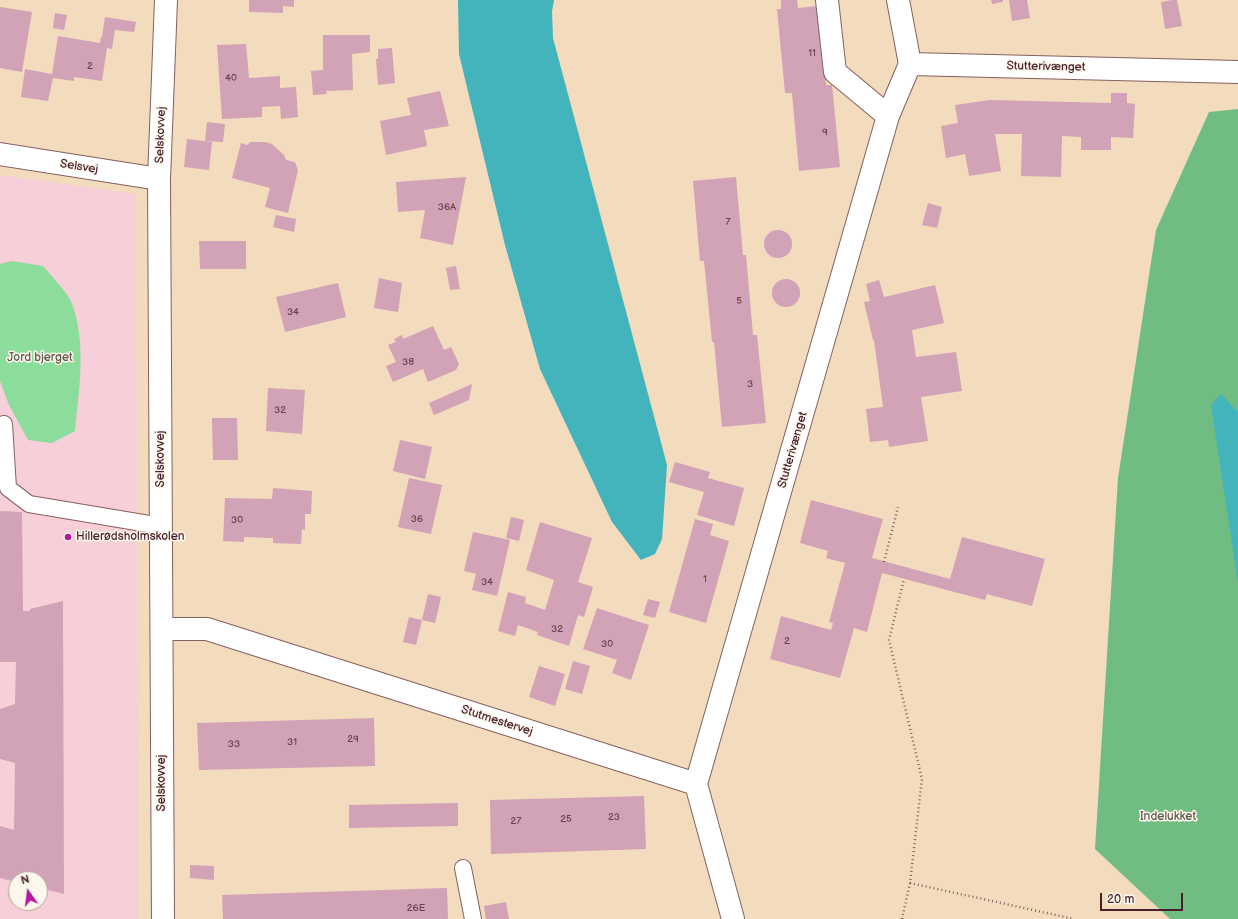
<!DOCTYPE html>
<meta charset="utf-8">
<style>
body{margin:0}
#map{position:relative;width:1238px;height:919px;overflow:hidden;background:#f3dbbd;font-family:"Balsamiq Sans",sans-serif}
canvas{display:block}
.north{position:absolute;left:8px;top:871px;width:40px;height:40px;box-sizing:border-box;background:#fbf7ec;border:1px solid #b4a19f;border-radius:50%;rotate:346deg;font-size:11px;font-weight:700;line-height:16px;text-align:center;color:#4a1f2b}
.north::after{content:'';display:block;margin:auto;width:14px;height:18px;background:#b5179e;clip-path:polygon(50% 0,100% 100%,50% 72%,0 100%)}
.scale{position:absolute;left:1100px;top:893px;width:83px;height:18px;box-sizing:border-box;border:2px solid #4a1f2b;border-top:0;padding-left:5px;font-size:12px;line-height:14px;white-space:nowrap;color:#4a1f2b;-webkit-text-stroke:3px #fbf7ec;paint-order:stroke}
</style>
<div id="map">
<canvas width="1238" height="919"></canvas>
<div class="north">N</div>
<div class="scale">20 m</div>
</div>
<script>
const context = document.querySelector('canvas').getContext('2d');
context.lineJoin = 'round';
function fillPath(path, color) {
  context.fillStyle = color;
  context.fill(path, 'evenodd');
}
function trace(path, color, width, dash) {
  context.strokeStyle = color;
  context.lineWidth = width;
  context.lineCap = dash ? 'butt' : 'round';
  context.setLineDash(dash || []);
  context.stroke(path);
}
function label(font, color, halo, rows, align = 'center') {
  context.font = font + ' "Balsamiq Sans",sans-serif';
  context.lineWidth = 3;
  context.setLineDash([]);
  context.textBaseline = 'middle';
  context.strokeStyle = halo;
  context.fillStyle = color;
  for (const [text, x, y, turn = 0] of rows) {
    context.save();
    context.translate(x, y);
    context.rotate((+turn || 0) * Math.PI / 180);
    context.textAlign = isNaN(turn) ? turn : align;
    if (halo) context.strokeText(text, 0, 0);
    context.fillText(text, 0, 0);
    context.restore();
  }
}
fillPath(new Path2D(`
 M 0,175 L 136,194 L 138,919 L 0,919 ZM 16,879 L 40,879 L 40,903 L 16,903 Z`), '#f6cfd8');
fillPath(new Path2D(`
 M 12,261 L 43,266 C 49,273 68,294 71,301 C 87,342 79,389 75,431 L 52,443 L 28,440 L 9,405 L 0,381 L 0,264 Z`), '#8cdc9b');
fillPath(new Path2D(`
 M 1238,109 L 1238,919 L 1170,919 L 1095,849 L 1118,478 L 1156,230 L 1209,112 Z`), '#71bc83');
fillPath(new Path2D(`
 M 458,0 L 554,0 L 552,11 L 553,38 L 667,465 L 662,539 L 655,554 L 641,560 L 612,522 L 540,369 L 505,245 L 459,54 Z
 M 1221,394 L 1238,412 L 1238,583 L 1211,405 Z`), '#43b3bc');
fillPath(new Path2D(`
 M 249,0 L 294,0 L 294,7 L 283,6 L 283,13 L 249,12 Z
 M 781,0 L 797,0 L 798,8 L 818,6 L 826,85 L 832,85 L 840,167 L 799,171 L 792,93 L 785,93 L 777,9 L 781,9 Z
 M 991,0 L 1003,0 L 1003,2 L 992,4 Z
 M 1009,0 L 1027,0 L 1030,18 L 1012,21 Z
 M 1172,0 L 1177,0 L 1182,26 L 1165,29 L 1161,2 Z
 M 0,7 L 32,12 L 22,72 L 0,68 Z
 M 55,13 L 67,15 L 64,30 L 53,28 Z
 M 105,17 L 136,22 L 134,32 L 115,30 L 112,49 L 107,48 L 102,81 L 74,77 L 74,81 L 53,78 L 48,101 L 21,97 L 25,69 L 52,74 L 58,36 L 100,43 L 101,37 L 102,37 Z
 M 323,35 L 370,35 L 370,52 L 352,54 L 353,90 L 326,91 L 327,94 L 313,95 L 311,71 L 323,70 Z
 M 246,44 L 249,78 L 280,76 L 280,88 L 296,87 L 298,117 L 281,119 L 280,106 L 262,107 L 262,117 L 222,119 L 217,45 Z
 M 392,48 L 395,83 L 378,85 L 376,59 L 378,59 L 378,49 Z
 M 440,91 L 449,126 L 424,130 L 427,146 L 386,155 L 380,121 L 411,115 L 407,98 Z
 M 1111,93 L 1127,93 L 1127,103 L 1135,104 L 1133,138 L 1111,137 L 1111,150 L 1081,150 L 1081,137 L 1062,136 L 1061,177 L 1021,176 L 1022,134 L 995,134 L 1001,171 L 969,176 L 965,154 L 946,158 L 941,126 L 958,123 L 955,105 L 990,100 L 1111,103 Z
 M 207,122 L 225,124 L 223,142 L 205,141 Z
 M 187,139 L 212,142 L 209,170 L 184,167 Z
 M 251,142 L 265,142 L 272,144 L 284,155 L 286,160 L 295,162 L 298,170 L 288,213 L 265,207 L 270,188 L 232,178 L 241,143 L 247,145 Z
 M 466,177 L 453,245 L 420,238 L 425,210 L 398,212 L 396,182 Z
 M 736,177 L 743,255 L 746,255 L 753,335 L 757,335 L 766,423 L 722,427 L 714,342 L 712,342 L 704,261 L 700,261 L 693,181 Z
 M 928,203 L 942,207 L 937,228 L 922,225 Z
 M 276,215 L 296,219 L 294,232 L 273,227 Z
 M764 244a14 14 0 1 1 28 0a14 14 0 1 1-28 0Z
 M 199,241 L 246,241 L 246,269 L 200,269 Z
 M 456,266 L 460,289 L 450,290 L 446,268 Z
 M 379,278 L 402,283 L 398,312 L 374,308 Z
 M772 293a14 14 0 1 1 28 0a14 14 0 1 1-28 0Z
 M 879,280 L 884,297 L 935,285 L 944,323 L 912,330 L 916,357 L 956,352 L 962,391 L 921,397 L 928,441 L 889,447 L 888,440 L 870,442 L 866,409 L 883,407 L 874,340 L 873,340 L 864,302 L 870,301 L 866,284 Z
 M 338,283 L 346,317 L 285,332 L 276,297 Z
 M 433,326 L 444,350 L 451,347 L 459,364 L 456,370 L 428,382 L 423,369 L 393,382 L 386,366 L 396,362 L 388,345 L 396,342 L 394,339 L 402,335 L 403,339 Z
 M 472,384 L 469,400 L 434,415 L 429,403 Z
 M 268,388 L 305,390 L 302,434 L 266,431 Z
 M 212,418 L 237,418 L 238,460 L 213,460 Z
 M 400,440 L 432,447 L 425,479 L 393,471 Z
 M 675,462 L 710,472 L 708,478 L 744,488 L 734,526 L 697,515 L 704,492 L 669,482 Z
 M 409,478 L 442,485 L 431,534 L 398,527 Z
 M 273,488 L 312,491 L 311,514 L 305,514 L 305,530 L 302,529 L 301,544 L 273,543 L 273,538 L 244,537 L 244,542 L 223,541 L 225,498 L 272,499 Z
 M 811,500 L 883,519 L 872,558 L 950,579 L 962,537 L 1045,559 L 1032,606 L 987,594 L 985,600 L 882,573 L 867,632 L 854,628 L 840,678 L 770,659 L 781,616 L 831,630 L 833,623 L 829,622 L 845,563 L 826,558 L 828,551 L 800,543 Z
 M 0,511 L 22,512 L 23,611 L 30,611 L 30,609 L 63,601 L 64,894 L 40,888 L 40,879 L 16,879 L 16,882 L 0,878 L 0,826 L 14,830 L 15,763 L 0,759 L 0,709 L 15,704 L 16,662 L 0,662 Z
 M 511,517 L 524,520 L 519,541 L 506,538 Z
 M 695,519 L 713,524 L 710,535 L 729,541 L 706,623 L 669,612 Z
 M 540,522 L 592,538 L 578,582 L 593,587 L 584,617 L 578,615 L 569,646 L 537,635 L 538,632 L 518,625 L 515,636 L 498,631 L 508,592 L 526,597 L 525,603 L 545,610 L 554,580 L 526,570 Z
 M 473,532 L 510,540 L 497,596 L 472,590 L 476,574 L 464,571 Z
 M 428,594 L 441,597 L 435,623 L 422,620 L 416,645 L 403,642 L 409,617 L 422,620 Z
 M 648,599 L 660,602 L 655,618 L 643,615 Z
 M 597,608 L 649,625 L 631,680 L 612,673 L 617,660 L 583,649 Z
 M 573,661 L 590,666 L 582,694 L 565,689 Z
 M 539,666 L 565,674 L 555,706 L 529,697 Z
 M 374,718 L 375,766 L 199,770 L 197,723 Z
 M 644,796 L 646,849 L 491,854 L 490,800 Z
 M 458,803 L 458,826 L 349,828 L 349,805 Z
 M 190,865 L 214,866 L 214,880 L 190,878 Z
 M 447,888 L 448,919 L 223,919 L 222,895 Z
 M 506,902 L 509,919 L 486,919 L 484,906 Z`), '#d2a2b7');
const service = new Path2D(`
 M 4,424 L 8,488 L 29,504 L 161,526
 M 463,868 L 473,919`);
const minor = new Path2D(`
 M 827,0 L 835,72 L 888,116
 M 898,0 L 910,64
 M 0,154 L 159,179
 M 162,629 L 207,629 L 696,784 L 733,919
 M 696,784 L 888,116 L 910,64 L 1238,72`);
const tertiary = new Path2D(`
 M 163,919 L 159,179 L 166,0`);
trace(service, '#85615e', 18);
trace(minor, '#85615e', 24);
trace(tertiary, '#85615e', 24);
trace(new Path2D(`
 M 884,562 L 898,507
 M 910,883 L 1074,919
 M 902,919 L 910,883 L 922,779 L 889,640 L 904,579`), '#85615e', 2.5, [1, 3]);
trace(service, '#fff', 16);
trace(minor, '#fff', 22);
trace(tertiary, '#fff', 22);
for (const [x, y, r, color] of [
 [68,537,4,"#b5179e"]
]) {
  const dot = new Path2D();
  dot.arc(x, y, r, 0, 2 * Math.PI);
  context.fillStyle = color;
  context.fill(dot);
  trace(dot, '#fbf7ec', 1.5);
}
label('10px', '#6c404e', null, [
 ["11",812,53],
 ["2",90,66],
 ["40",231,78],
 ["9",825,132],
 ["36A",447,207],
 ["7",728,222],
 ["5",739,301],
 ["34",293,312],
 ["38",408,362],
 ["3",750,384],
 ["32",280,410],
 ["36",417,519],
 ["30",237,520],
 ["1",705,579],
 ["34",487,582],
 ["32",557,629],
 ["2",787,641],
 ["30",607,644],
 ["29",353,739],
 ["31",292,742],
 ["33",234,744],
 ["23",614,817],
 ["25",566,819],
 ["27",516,821],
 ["26E",416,908]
]);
label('12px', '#4a1f2b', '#fbf7ec', [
 ["Stutterivænget",1046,67,1],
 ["Selskovvej",161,135,-88],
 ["Selsvej",79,167,9],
 ["Stutterivænget",793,450,-74],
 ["Selskovvej",161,459,-90],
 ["Stutmestervej",497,721,18],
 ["Selskovvej",162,783,-90]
]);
label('12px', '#5e584d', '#fbf7ec', [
 ["Jord bjerget",40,358],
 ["Indelukket",1168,817]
]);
label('12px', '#4a1f2b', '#fbf7ec', [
 ["Hillerødsholmskolen",76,537]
], 'left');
</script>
